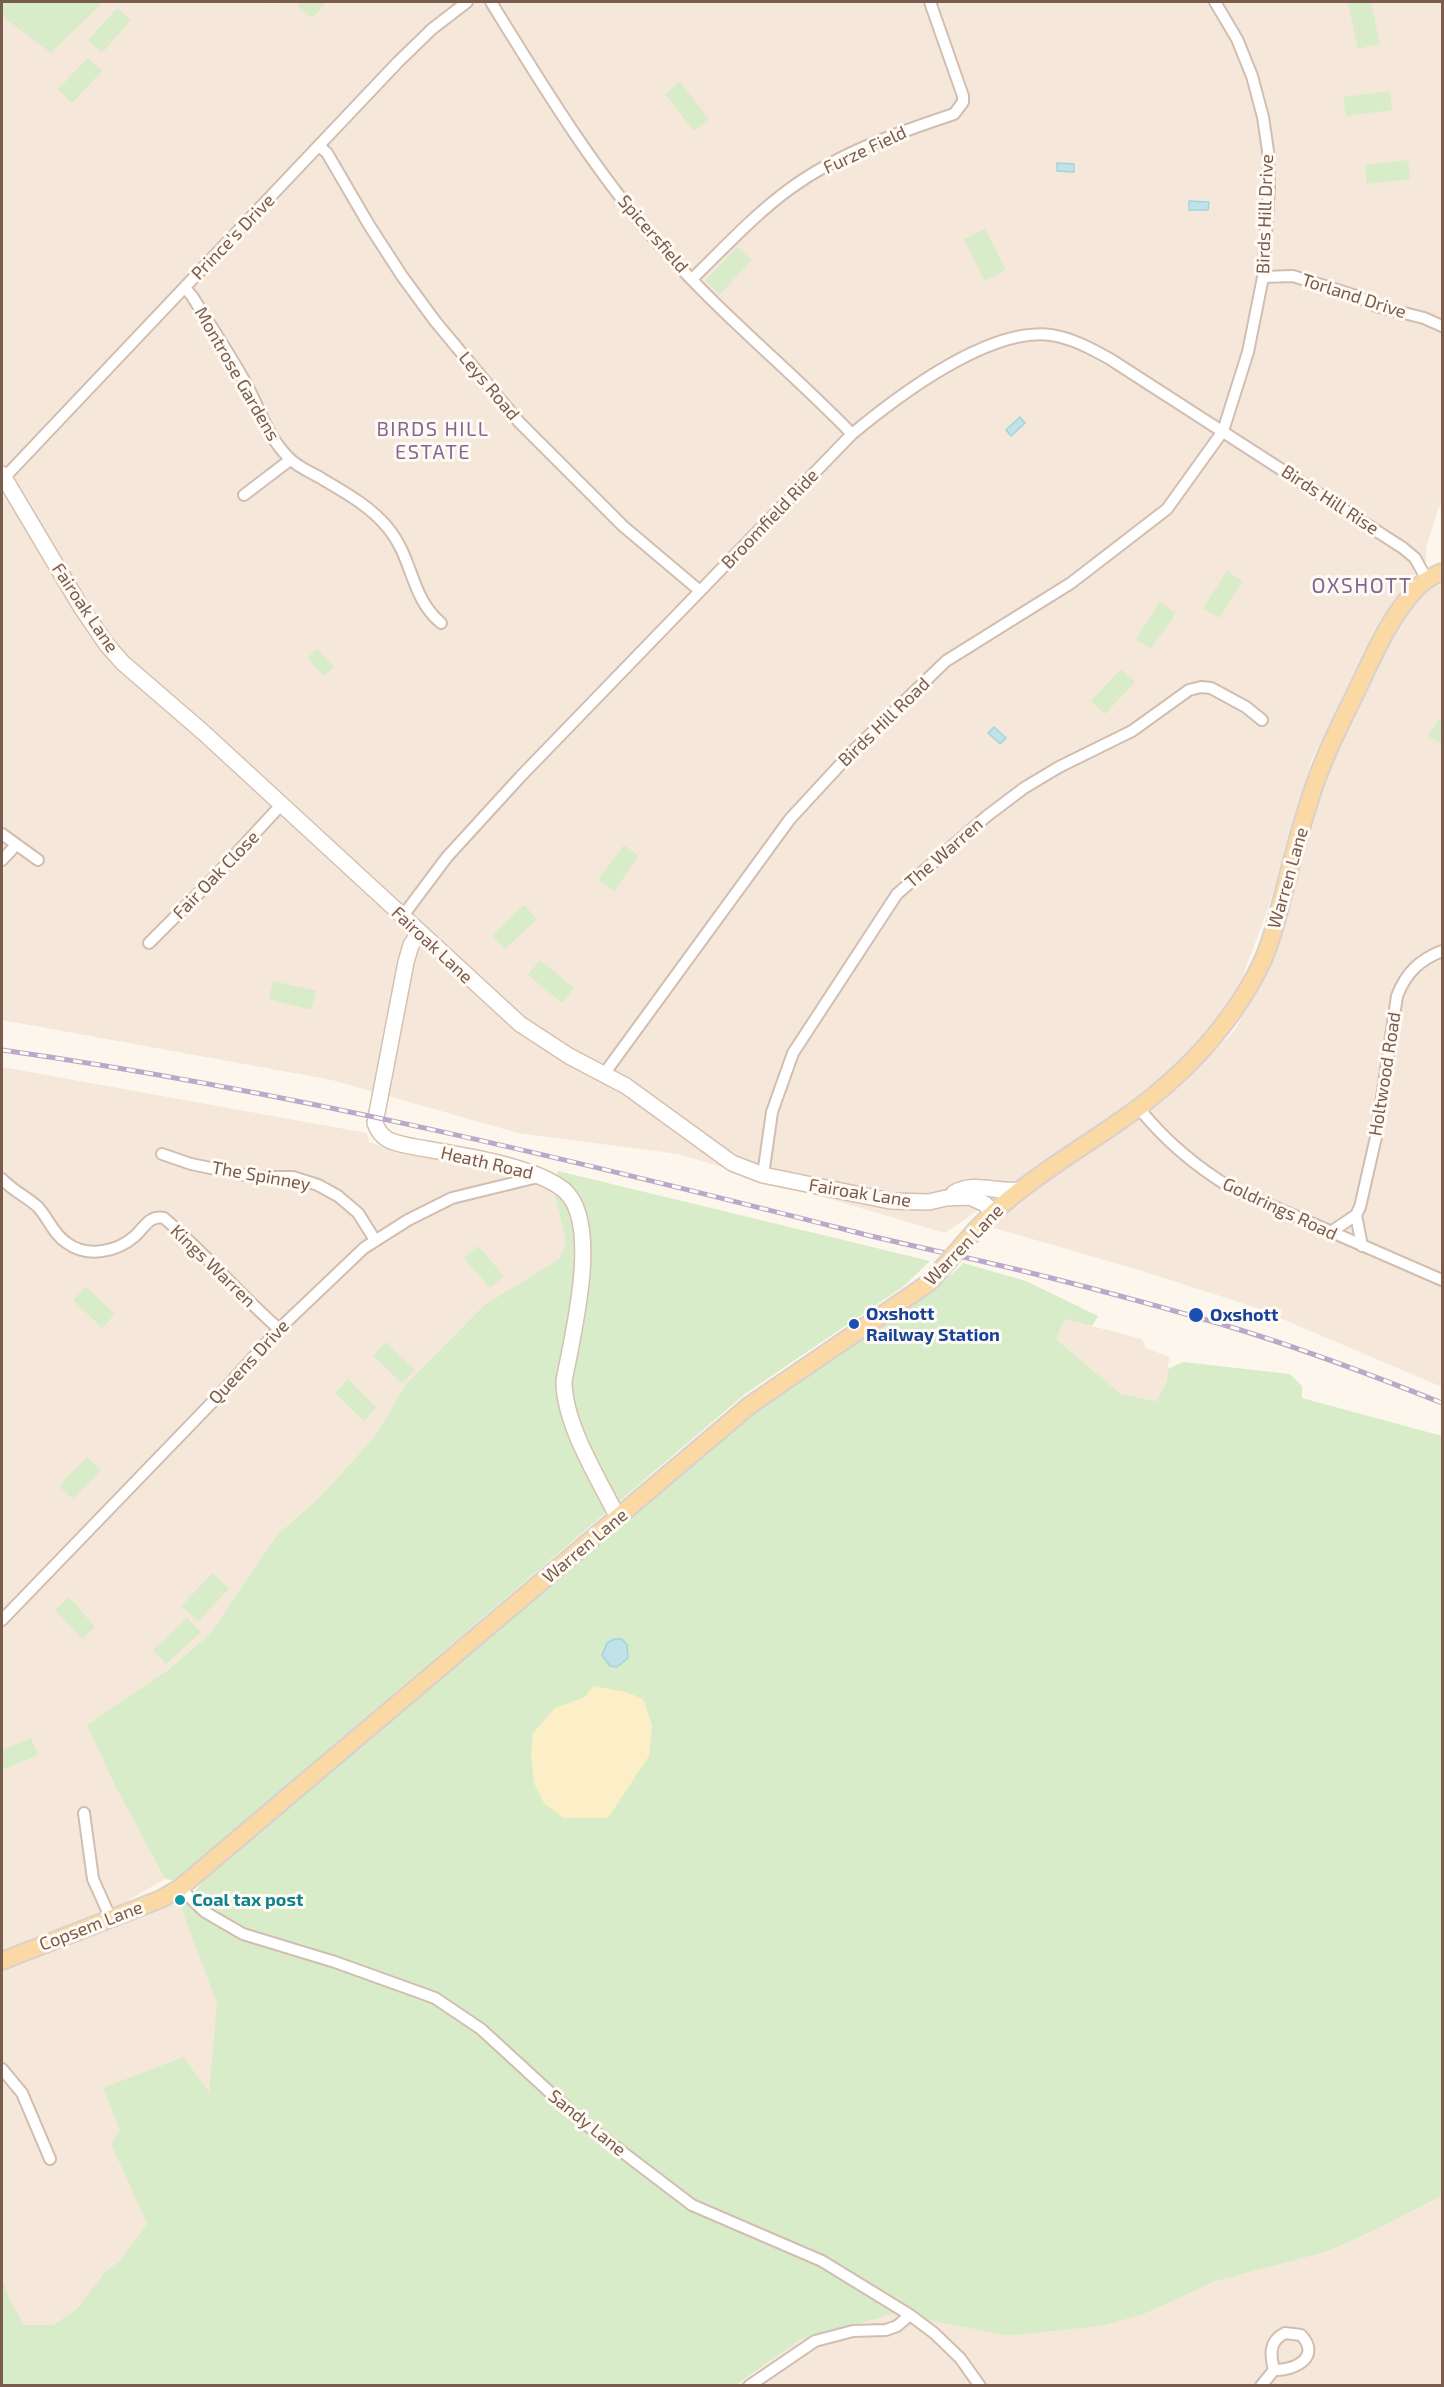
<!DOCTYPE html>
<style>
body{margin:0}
#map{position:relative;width:1444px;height:2387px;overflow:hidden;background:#fdf6ec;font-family:"Exo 2",sans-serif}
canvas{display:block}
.frame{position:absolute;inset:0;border:3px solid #7a5c4d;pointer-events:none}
</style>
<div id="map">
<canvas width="1444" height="2387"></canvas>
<div class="frame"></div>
</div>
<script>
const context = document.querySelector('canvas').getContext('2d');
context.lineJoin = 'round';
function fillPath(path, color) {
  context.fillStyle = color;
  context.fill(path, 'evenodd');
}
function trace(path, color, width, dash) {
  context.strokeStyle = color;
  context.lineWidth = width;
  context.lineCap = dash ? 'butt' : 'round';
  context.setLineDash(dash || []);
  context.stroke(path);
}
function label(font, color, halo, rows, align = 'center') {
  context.font = font + ' "Exo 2",sans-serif';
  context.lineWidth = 6;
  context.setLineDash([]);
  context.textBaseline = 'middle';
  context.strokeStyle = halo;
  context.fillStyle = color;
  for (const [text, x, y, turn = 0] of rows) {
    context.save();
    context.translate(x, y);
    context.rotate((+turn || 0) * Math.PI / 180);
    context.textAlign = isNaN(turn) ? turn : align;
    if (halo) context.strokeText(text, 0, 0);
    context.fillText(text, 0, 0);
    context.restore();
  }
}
fillPath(new Path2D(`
 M 102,2 L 270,2 L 272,4 L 274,2 L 1442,2 L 1442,502 L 1438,509 L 1426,548 L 1426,563 L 1407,581 L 1383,619 L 1312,759 L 1269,906 L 1240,983 L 1205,1036 L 1180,1067 L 1145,1095 L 945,1233 L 678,1154 L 518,1133 L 332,1080 L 2,1020 L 2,14 L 7,20 Z
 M 1442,585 L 1442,1387 L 1254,1307 L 1139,1270 L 991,1227 L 1018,1199 L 1117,1135 L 1176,1090 L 1234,1031 L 1276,956 L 1326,774 L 1384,642 L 1424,590 Z
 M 2,1067 L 367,1133 L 369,1142 L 384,1147 L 428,1154 L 514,1174 L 553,1187 L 566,1243 L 559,1259 L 484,1305 L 405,1385 L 375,1436 L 321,1496 L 277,1535 L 210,1634 L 169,1669 L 87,1725 L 114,1784 L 165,1879 L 103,1915 L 2,1953 Z
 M 1065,1319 L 1142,1339 L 1146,1348 L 1169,1357 L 1167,1381 L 1156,1401 L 1121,1394 L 1056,1339 Z
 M 175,1903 L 181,1908 L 219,2002 L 208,2121 L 155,2241 L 2,2386 L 2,1970 Z
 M 1442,2196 L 1442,2385 L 736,2386 L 800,2340 L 896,2312 L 1008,2336 L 1102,2326 L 1142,2315 L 1216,2281 L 1326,2252 L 1371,2232 Z`), '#f5e8da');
fillPath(new Path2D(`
 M 2,2 L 103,2 L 51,53 L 7,20 L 2,14 Z
 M 301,2 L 326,2 L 312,18 L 297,6 Z
 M 1356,2 L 1371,2 L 1380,44 L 1358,49 L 1348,3 Z
 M 117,8 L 131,20 L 102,53 L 88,40 Z
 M 88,58 L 102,71 L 72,103 L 58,89 Z
 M 680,82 L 709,119 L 694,131 L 665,94 Z
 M 1390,91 L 1392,110 L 1346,116 L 1343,97 Z
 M 1408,160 L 1410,179 L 1367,184 L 1365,165 Z
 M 985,229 L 1006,270 L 985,281 L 964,239 Z
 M 737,247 L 752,260 L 720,294 L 705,281 Z
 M 1227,571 L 1243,581 L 1219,618 L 1203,608 Z
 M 1160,602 L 1176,613 L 1151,649 L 1136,639 Z
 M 317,649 L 334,667 L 324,676 L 307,658 Z
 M 1121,669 L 1135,682 L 1105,714 L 1091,701 Z
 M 1438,720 L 1442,722 L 1442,744 L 1428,736 Z
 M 624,845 L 639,856 L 614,891 L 598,880 Z
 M 524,905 L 537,919 L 505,949 L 492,936 Z
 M 540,960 L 574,988 L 562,1003 L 528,975 Z
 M 273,981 L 316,991 L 311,1010 L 269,999 Z
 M 558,1171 L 930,1261 L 904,1286 L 745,1394 L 174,1881 L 165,1879 L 114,1784 L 87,1725 L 169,1669 L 210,1634 L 277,1535 L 321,1496 L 375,1436 L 405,1385 L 484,1305 L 559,1259 L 566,1243 L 553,1187 Z
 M 478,1246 L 504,1276 L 490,1288 L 464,1258 Z
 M 963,1263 L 1026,1281 L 1098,1316 L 1092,1326 L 1065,1319 L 1056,1339 L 1121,1394 L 1156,1401 L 1167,1381 L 1168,1369 L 1183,1362 L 1290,1374 L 1302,1386 L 1302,1398 L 1442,1436 L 1442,2196 L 1371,2232 L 1326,2252 L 1216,2281 L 1142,2315 L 1102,2326 L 1008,2336 L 896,2313 L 800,2340 L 736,2385 L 2,2385 L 2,2279 L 12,2304 L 24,2325 L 53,2325 L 76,2310 L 105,2272 L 120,2261 L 146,2226 L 147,2223 L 111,2144 L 120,2131 L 103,2088 L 183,2057 L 209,2092 L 217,2003 L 181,1908 L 205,1879 L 755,1413 L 953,1273 Z
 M 86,1287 L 115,1314 L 102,1328 L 73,1300 Z
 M 386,1342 L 415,1370 L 402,1383 L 373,1356 Z
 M 348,1379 L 376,1407 L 364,1421 L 335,1393 Z
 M 87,1457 L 101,1471 L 73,1499 L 59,1486 Z
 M 213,1573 L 229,1589 L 198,1621 L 181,1606 Z
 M 69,1597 L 95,1627 L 82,1639 L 55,1610 Z
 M 187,1618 L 201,1632 L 166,1664 L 153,1650 Z
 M 31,1738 L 38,1755 L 2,1770 L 2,1750 Z`), '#d8ecc9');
fillPath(new Path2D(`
 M 593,1686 L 626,1692 L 643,1699 L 652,1725 L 649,1756 L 608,1818 L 563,1818 L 544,1803 L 534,1783 L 531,1755 L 533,1733 L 555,1708 L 585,1697 Z`), '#fcefc7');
const water = new Path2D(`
 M 1057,163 L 1074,164 L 1074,172 L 1057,171 Z
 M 1189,201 L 1209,202 L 1208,210 L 1189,210 Z
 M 1020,417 L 1025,423 L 1011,436 L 1006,430 Z
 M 994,727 L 1006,738 L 1000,744 L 988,733 Z
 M 614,1639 L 622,1639 L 627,1645 L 628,1658 L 617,1667 L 610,1666 L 602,1655 L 607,1643 Z`);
fillPath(water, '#bfe3e8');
trace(water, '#a5d3da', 1.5);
const street = new Path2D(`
 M 491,2 C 544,88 598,177 666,252 C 724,317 792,372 852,434
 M 319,146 L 327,153 L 369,225 L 402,276 L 435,321 L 519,422 L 623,526 L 700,591
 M 1263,277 L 1293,276 L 1359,297 L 1376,306 L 1424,318 L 1442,326
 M 692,279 C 723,249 756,213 791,188 C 839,153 897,133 954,114 L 963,102 L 963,96 L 930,2
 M 185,288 L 192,296 C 210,325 229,353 245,382 C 260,408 266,435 288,457 C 296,466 308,471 319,477 C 344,492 369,505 388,528 C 414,560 410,597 441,623
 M 4,478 L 398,62 L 432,29 L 467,2
 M 244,495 L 290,460
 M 2,834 L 38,860
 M 2,860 L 16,845
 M 402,917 L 447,857 L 521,776 L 852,434 C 898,396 989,327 1051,335 C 1072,338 1092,349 1110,359 L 1403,548 L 1415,558 L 1427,580
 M 149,943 L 209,883 L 281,805
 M 604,1074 L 790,819 L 850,754 L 946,661 L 1071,583 L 1167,509 L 1223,431 L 1248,352 L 1263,277 L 1269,188 L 1268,151 L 1263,117 L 1252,76 L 1237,39 L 1215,2
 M 1138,1107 C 1165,1141 1196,1167 1233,1189 L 1442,1280
 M 162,1154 L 191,1164 L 254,1177 L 293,1177 L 318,1185 L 338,1196 L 358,1213 L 375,1240
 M 763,1175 L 772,1112 L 793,1053 L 897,894 L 987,816 L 1024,788 L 1059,767 L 1132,731 L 1189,690 L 1201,687 L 1211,688 L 1246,707 L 1262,720
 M 2,1179 C 12,1190 27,1197 38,1207 C 48,1218 54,1235 67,1243 C 87,1258 117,1252 135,1236 C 145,1227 149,1215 164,1218 C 205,1253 239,1294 279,1329
 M 1356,1215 L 1362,1246
 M 1331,1232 L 1356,1215 L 1360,1207 L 1376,1137 L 1397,996 C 1406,973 1419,960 1442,951
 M 2,1620 L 224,1390 L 279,1329 L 364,1248 L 408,1220 L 452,1198 L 542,1176
 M 84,1813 L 93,1879 L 111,1919
 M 180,1888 L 205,1912 L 243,1934 L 335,1962 L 435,1998 L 481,2029 L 579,2119 L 692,2205 L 822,2261 L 910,2315 L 934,2333 L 960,2358 L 980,2386
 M 2,2069 L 22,2093 L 50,2159
 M 1285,2333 L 1301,2335 C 1322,2357 1294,2371 1274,2370 C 1270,2354 1269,2341 1285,2333 Z
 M 749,2386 L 815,2341 L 853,2331 L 886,2330 L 897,2326 L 910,2315
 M 1261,2386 L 1274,2370`);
const secondary = new Path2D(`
 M 2,474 L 81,607 L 107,645 L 123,663 L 204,733 L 520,1024 L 569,1056 L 626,1086 L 732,1163 L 763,1175 L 890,1201 L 929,1202 L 946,1198 L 970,1197 L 985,1204 L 993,1213
 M 419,933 L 411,945 L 406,962 L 375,1123 C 382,1143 397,1143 415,1147 C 455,1154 534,1165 564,1190 C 602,1223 572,1337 564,1381 C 564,1425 599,1479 618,1518
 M 954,1193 C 974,1181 997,1193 1019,1190`);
const primary = new Path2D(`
 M 973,1233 C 1015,1187 1070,1156 1120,1121 C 1179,1080 1230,1028 1261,964 C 1271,945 1275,924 1281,903 C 1290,868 1299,833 1310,799 C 1322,759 1341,723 1359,686 C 1375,652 1390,617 1416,589 C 1423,581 1433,576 1442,572
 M 2,1961 L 161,1899 L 180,1888 L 750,1405 L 930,1282`);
trace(street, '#d1beb0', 14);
trace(secondary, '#d6c0b0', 18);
trace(primary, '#dad1cd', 20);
trace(street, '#fff', 10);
trace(secondary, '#fff', 15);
trace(primary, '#fbd9a5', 16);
const rail = new Path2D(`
 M 2,1050 C 290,1091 574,1160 855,1232 C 894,1242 933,1250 972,1259 C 1047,1276 1122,1296 1196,1317 C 1280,1340 1362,1371 1442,1403`);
trace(rail, '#b9a8c9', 5);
trace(rail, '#fffaf3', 3, [9]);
const primaryBridge = new Path2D(`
 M 930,1282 L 973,1233`);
trace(primaryBridge, '#dad1cd', 20, []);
trace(primaryBridge, '#fbd9a5', 16);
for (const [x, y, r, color] of [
 [1196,1315,8,"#1a4fb4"],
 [854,1324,6,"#1a4fb4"],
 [180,1900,6,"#0f9aa8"]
]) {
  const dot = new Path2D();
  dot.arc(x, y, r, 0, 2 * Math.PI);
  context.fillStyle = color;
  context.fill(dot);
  trace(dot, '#fffaf3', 2);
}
label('18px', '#7a5c4d', '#fffaf3', [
 ["Furze Field",865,150,-25],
 ["Birds Hill Drive",1265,214,-88],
 ["Spicersfield",653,234,49],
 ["Prince's Drive",233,237,-46],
 ["Torland Drive",1354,296,18],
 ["Montrose Gardens",237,374,60],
 ["Leys Road",489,386,50],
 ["Birds Hill Rise",1330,500,33],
 ["Broomfield Ride",770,519,-46],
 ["Fairoak Lane",85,608,56],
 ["Birds Hill Road",884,722,-44],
 ["The Warren",944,853,-41],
 ["Fair Oak Close",216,875,-46],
 ["Warren Lane",1288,878,-74],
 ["Fairoak Lane",432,945,43],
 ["Holtwood Road",1385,1074,-81],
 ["Heath Road",487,1163,13],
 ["The Spinney",261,1176,10],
 ["Fairoak Lane",860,1193,9],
 ["Goldrings Road",1280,1209,25],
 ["Warren Lane",964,1245,-46],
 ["Kings Warren",213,1266,44],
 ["Queens Drive",249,1362,-47],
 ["Warren Lane",585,1546,-40],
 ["Copsem Lane",91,1926,-21],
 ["Sandy Lane",587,2123,39]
]);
label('bold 18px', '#164399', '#fffaf3', [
 ["Oxshott",866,1314],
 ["Railway Station",866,1335],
 ["Oxshott",1210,1315]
], 'left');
label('bold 18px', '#0d838f', '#fffaf3', [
 ["Coal tax post",192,1900]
], 'left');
context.letterSpacing = '1.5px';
label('20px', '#846695', '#fffaf3', [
 ["BIRDS HILL",433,429],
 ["ESTATE",433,452]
]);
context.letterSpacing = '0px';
context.letterSpacing = '1.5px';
label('21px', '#846695', '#fffaf3', [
 ["OXSHOTT",1362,586]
]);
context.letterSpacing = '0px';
</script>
